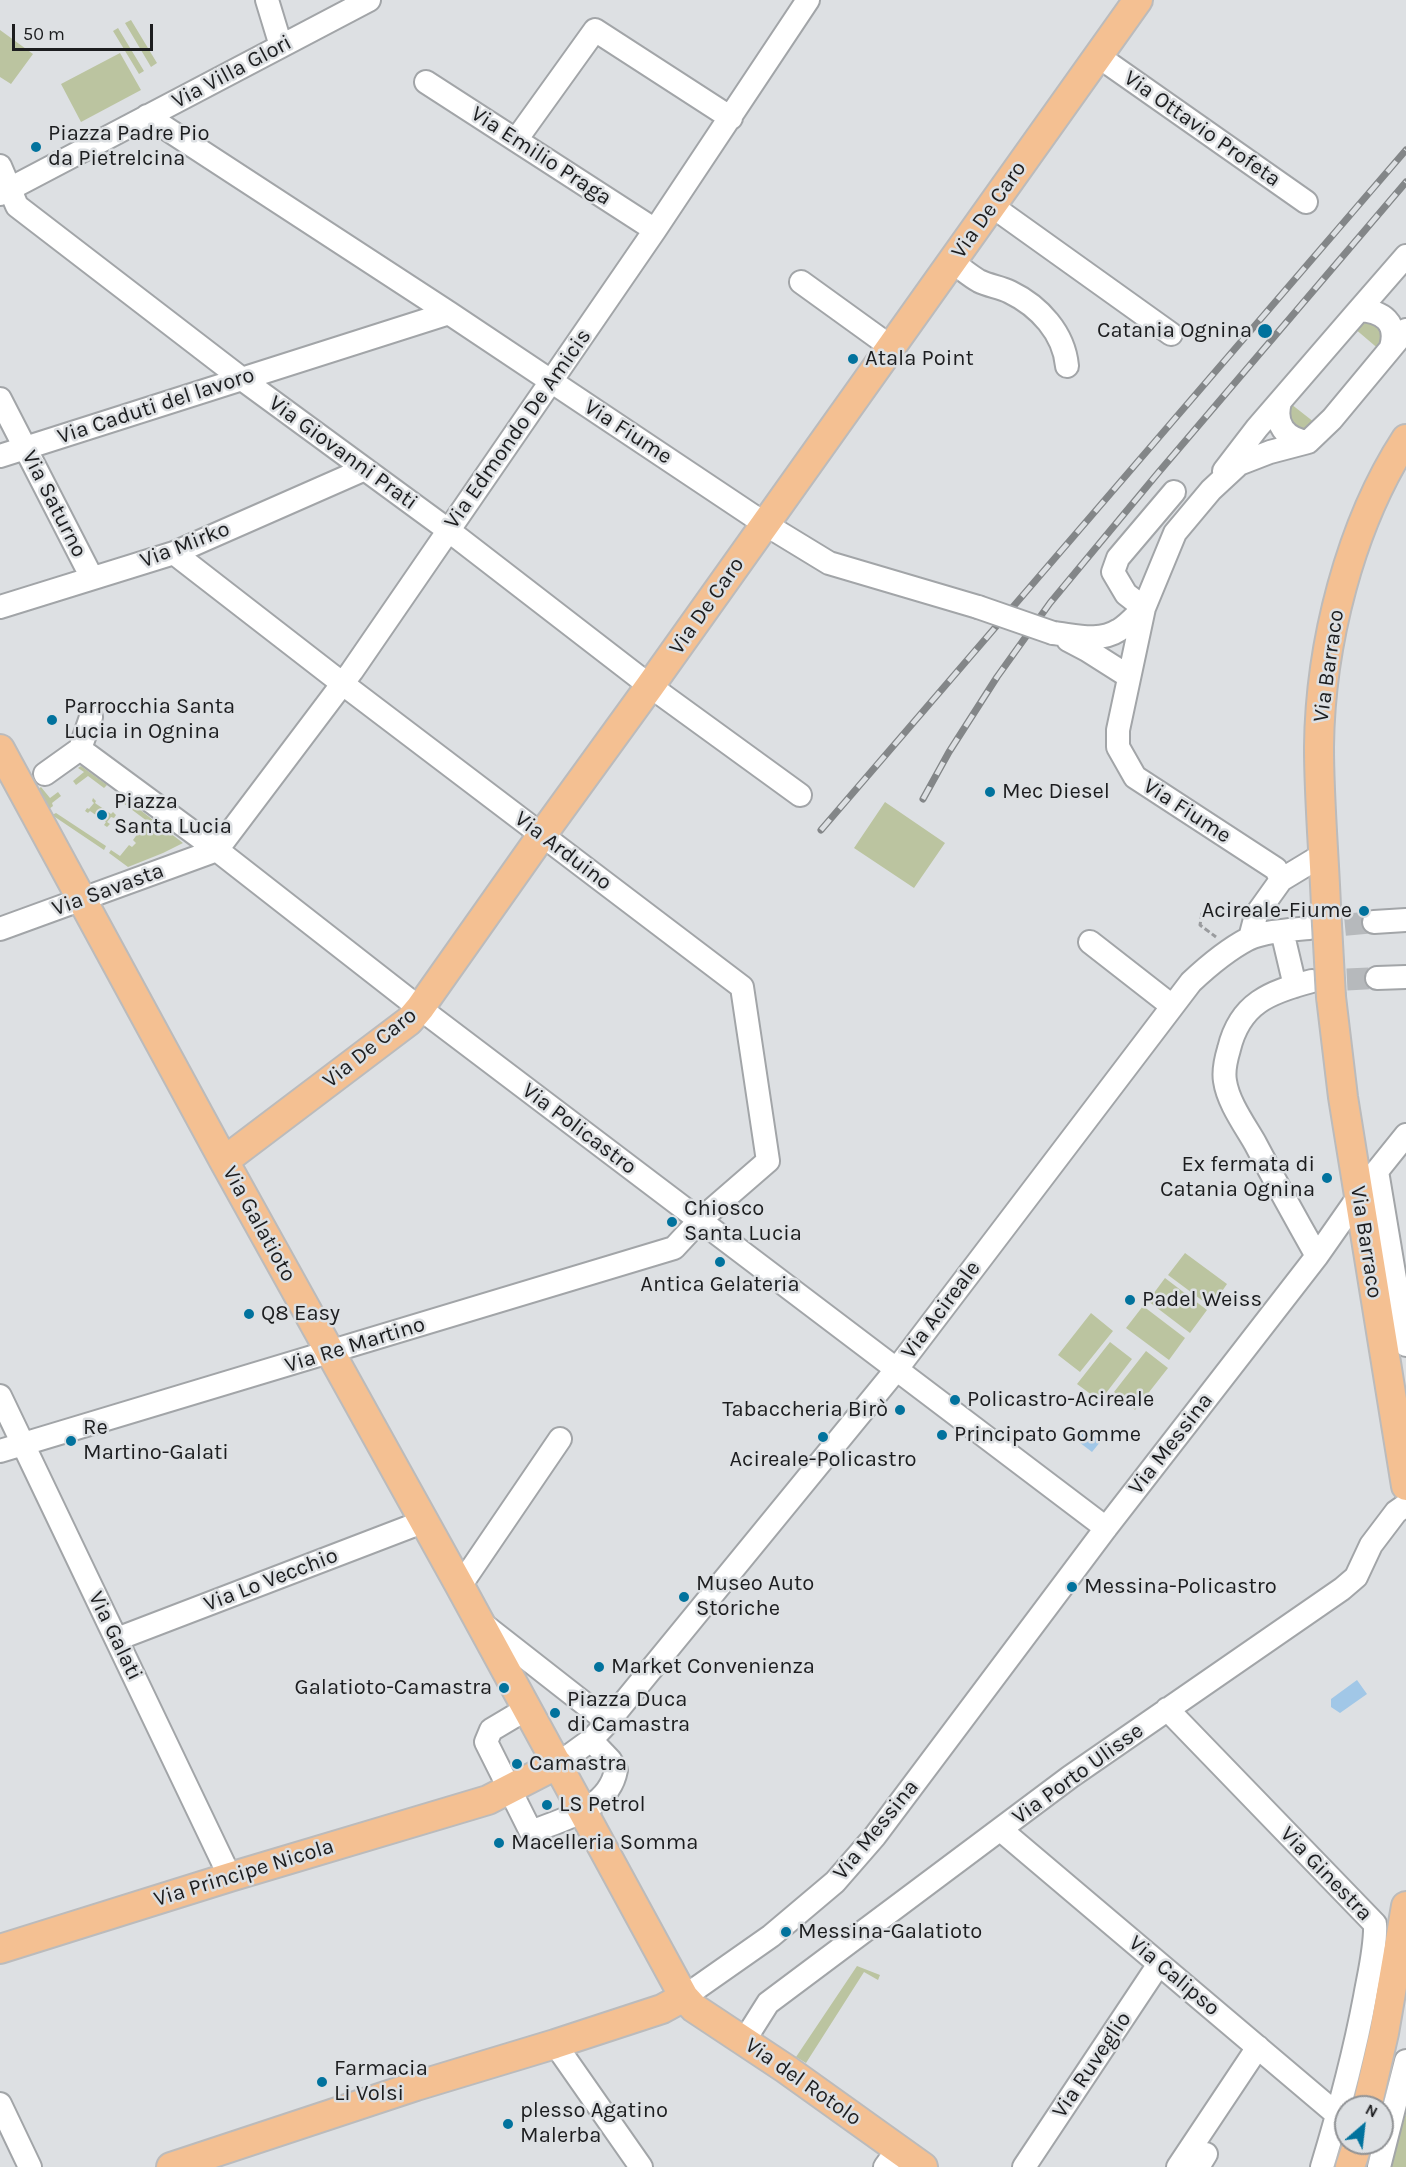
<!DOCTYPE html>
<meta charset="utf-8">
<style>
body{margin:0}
#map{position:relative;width:1406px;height:2167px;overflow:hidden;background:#dde0e3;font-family:Karla,sans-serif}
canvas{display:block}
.north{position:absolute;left:1334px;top:2095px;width:60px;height:60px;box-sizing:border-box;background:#dde0e3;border:2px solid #909295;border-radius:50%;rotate:28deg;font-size:16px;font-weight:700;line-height:24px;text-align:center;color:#1c1d1f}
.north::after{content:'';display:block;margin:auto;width:21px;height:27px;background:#01729d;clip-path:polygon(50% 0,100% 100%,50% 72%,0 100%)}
.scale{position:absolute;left:12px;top:24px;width:141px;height:27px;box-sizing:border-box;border:3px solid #1c1d1f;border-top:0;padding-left:8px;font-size:18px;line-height:21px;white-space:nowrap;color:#1c1d1f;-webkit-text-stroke:4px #dde0e3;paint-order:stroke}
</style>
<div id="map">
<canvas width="1406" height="2167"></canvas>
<div class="north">N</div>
<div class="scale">50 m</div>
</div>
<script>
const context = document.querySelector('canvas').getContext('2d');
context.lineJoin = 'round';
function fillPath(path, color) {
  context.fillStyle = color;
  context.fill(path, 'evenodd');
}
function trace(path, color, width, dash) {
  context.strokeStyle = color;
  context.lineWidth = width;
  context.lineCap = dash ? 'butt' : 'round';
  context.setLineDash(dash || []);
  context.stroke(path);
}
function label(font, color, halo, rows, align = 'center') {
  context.font = font + ' Karla,sans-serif';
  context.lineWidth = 5;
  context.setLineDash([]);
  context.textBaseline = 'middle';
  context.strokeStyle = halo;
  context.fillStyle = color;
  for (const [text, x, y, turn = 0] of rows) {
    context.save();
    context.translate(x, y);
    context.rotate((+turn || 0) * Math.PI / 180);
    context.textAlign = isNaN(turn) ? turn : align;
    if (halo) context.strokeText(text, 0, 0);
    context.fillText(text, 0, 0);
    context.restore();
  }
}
fillPath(new Path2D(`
 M 131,20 L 157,63 L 151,67 L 125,23 Z
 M 118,28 L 144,71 L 139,74 L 113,31 Z
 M 0,30 L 33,54 L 11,84 L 0,77 Z
 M 120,53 L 141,90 L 81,122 L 61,84 Z
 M 1366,321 L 1373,322 L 1383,330 L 1381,351 L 1354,328 Z
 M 1291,404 L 1319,426 L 1309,434 L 1291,428 L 1288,409 Z
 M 81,766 L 107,785 L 104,788 L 88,776 L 76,785 L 73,781 L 84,772 L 78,768 Z
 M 41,787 L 50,798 L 58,792 L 61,796 L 52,803 L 53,806 L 49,809 L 38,789 Z
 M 93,798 L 96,801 L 95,803 L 111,814 L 113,812 L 116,815 L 114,818 L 111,817 L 107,822 L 110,824 L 107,827 L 104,825 L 106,822 L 90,811 L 88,813 L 85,811 L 87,808 L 89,809 L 94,803 L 92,801 Z
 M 126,799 L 183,843 L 163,853 L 128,867 L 109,853 L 111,850 L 120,856 L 129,845 L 132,847 L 136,843 L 133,840 L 147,821 L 123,803 Z
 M 885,802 L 945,843 L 914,888 L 854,848 Z
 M 56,813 L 106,846 L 104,850 L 52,815 Z
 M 1185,1253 L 1227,1284 L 1211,1307 L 1168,1275 Z
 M 1165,1278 L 1207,1310 L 1190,1333 L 1148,1301 Z
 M 1143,1306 L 1185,1338 L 1169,1360 L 1126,1328 Z
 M 1091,1313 L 1113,1331 L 1080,1372 L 1058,1355 Z
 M 1110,1342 L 1132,1359 L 1100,1401 L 1077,1384 Z
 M 1146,1351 L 1168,1368 L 1135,1410 L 1114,1392 Z
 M 857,1966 L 880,1975 L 878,1980 L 864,1972 L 806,2063 L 796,2057 Z
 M 1406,2113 L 1406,2167 L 1390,2167 Z`), '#bbc4a0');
fillPath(new Path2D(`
 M 1078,1432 L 1086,1435 L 1091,1433 L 1101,1441 L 1092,1452 L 1075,1439 L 1074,1436 Z
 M 1357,1680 L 1367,1694 L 1340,1713 L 1331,1707 L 1331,1699 Z`), '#a1c7e7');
trace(new Path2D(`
 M 1312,928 L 1374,922
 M 1314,981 L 1377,978`), '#b6b9bc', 22, [22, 11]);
const minor = new Path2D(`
 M 267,0 L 281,46
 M 1098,56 L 1306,202
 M 426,82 L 655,230
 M 147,116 L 449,313 L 765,524 L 829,563 L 978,607
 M 516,140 L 595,30 L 731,118
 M 0,166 L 17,206 L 242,379 L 448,530 L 650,686 L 800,795
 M 0,194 L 369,0
 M 992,206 L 1171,334
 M 952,262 C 961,268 970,276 979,281 C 989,286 1000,287 1010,292 C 1039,306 1064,333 1067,366
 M 801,282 L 891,347
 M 1359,310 L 1406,256
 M 0,399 L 92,578
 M 1280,402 C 1274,424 1285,439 1308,442
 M 0,456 L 449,313
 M 1224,471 L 1257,428 L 1359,310 C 1383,311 1398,323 1391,347
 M 0,607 L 174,553 L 365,469
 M 1053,633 C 1074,635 1099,643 1119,630 C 1128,625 1136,615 1144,608 L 1126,594 L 1113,572 L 1118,558 L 1174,492
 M 1068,640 L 1087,650 L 1128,676
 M 91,717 L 80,749 L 217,850 L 409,1000 L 1106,1528
 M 45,774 L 80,749
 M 217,850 L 352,671 L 655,230 L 808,0
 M 1281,880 L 1276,869 L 1135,777 L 1118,747 L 1118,730 L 1144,608 L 1175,533 L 1211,490 L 1239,464 L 1270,452 L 1308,442 L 1332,419 L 1406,330
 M 1374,922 L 1406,920
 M 0,929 L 217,850
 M 1282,931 L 1295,986
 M 1250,938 L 1256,915 L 1281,880 L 1324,854
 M 1090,942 L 1172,1006
 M 1377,978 L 1406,977
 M 1312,981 C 1270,992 1240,1003 1229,1049 C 1226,1059 1223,1070 1225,1081 C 1228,1102 1244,1124 1255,1143 C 1275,1181 1296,1219 1317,1256
 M 1406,1135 L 1377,1171 L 1406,1345
 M 0,1396 L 230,1877
 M 0,1451 L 674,1248 L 700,1220 L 768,1161 L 742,987 L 343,684 L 174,553
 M 460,1586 L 560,1439
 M 484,1625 L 608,1722
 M 117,1639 L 425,1521
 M 528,1708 L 491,1730 L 486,1742 L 531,1832 C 563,1819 609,1809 616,1770 L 610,1760 L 591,1740
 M 1167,1709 L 1375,1924 C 1376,1947 1369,1974 1365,1997 C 1354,2055 1339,2111 1322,2167
 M 558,1764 L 591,1740 L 608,1722 L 896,1370 L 1191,982 C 1208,966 1227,950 1248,939 C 1266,931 1289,930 1309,928
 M 1001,1830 L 1346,2122
 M 684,1997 L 771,1936 L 835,1882 L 875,1836 L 1106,1528 L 1317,1256 L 1359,1196
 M 744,2041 L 768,2003 L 1070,1777 L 1342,1589 L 1356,1577 L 1371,1545 L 1396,1512 L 1406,1505
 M 555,2044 L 641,2167
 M 0,2104 L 30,2167
 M 885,2167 L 898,2149
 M 1024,2167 L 1159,1964
 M 1178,2167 L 1258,2047
 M 1198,2167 L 1206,2154
 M 1379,2167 L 1406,2061`);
const major = new Path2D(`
 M 0,749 L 224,1161 L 460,1586 L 684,1997 L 694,2008 L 786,2069 L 923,2167
 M 1326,907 C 1324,854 1319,801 1319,747 C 1320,645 1350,525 1406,439
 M 1331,997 L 1343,1097 L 1406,1486
 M 224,1161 L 409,1021 L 420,1008 L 542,835 L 650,686 L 1138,0
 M 0,1949 L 230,1877 L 488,1800 L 558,1764
 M 1367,2107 L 1384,2033 L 1406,1906
 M 171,2167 L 416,2086 L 555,2044 L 662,2009 L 684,1997
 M 1350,2167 L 1358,2143`);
trace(minor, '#a2a5a8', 26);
trace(major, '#bbbbbc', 32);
trace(new Path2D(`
 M 1202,913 L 1200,925 L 1216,937`), '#999b9e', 3, [6, 3]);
trace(minor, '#fff', 22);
trace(major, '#f4c092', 28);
const rail = new Path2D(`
 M 923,799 L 949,752 L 997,677 L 1050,603 L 1158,473 L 1406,182
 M 821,830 L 1406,150`);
trace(rail, '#838688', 7);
trace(rail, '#dde0e3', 4.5, [14]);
const minorBridge = new Path2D(`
 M 978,607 L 1053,633`);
const majorBridge = new Path2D(`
 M 1326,907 L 1331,997`);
trace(minorBridge, '#a2a5a8', 26, []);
trace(majorBridge, '#bbbbbc', 32, []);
trace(minorBridge, '#fff', 22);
trace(majorBridge, '#f4c092', 28);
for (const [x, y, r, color] of [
 [36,147,6,"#01729d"],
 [1265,331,8,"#01729d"],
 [853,359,6,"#01729d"],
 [52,720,6,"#01729d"],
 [990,792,6,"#01729d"],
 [102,815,6,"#01729d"],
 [1364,911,6,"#01729d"],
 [1327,1178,6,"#01729d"],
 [672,1222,6,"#01729d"],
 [720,1262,6,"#01729d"],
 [1130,1300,6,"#01729d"],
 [249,1314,6,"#01729d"],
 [955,1400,6,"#01729d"],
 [900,1410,6,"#01729d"],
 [942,1435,6,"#01729d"],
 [823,1437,6,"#01729d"],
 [71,1441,6,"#01729d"],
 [1072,1587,6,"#01729d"],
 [684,1597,6,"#01729d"],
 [599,1667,6,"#01729d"],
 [504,1688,6,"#01729d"],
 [555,1713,6,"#01729d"],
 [517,1764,6,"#01729d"],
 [547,1805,6,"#01729d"],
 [499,1843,6,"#01729d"],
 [786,1932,6,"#01729d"],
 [322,2082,6,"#01729d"],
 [508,2124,6,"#01729d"]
]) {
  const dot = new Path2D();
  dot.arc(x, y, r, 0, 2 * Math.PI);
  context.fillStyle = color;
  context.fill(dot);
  trace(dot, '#dde0e3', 2);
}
label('22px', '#1c1d1f', '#dde0e3', [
 ["Via Villa Glori",232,72,-28],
 ["Via Ottavio Profeta",1202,129,35],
 ["Via Emilio Praga",541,156,33],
 ["Via De Caro",989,210,-55],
 ["Via Caduti del lavoro",156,406,-18],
 ["Via Edmondo De Amicis",518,429,-55],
 ["Via Fiume",628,432,33],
 ["Via Giovanni Prati",343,453,36],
 ["Via Saturno",54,504,63],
 ["Via Mirko",185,545,-21],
 ["Via De Caro",707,606,-55],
 ["Via Barraco",1329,666,-82],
 ["Via Fiume",1187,811,33],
 ["Via Arduino",563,851,37],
 ["Via Savasta",108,890,-20],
 ["Via De Caro",370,1048,-39],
 ["Via Policastro",579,1129,37],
 ["Via Galatioto",259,1224,61],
 ["Via Barraco",1366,1242,81],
 ["Via Acireale",941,1310,-53],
 ["Via Re Martino",355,1345,-17],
 ["Via Messina",1171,1444,-52],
 ["Via Lo Vecchio",271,1580,-21],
 ["Via Galati",115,1636,64],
 ["Via Porto Ulisse",1078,1774,-36],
 ["Via Messina",876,1830,-51],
 ["Via Principe Nicola",244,1873,-17],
 ["Via Ginestra",1326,1874,46],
 ["Via Calipso",1174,1976,40],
 ["Via Ruveglio",1092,2065,-56],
 ["Via del Rotolo",803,2082,35]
]);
label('22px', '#1c1d1f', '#dde0e3', [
 ["Piazza Padre Pio",48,134],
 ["da Pietrelcina",48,159],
 ["Catania Ognina",1252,331,"right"],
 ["Atala Point",865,359],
 ["Parrocchia Santa",64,707],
 ["Lucia in Ognina",64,732],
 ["Mec Diesel",1002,792],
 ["Piazza",114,802],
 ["Santa Lucia",114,827],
 ["Acireale-Fiume",1352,911,"right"],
 ["Ex fermata di",1315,1165,"right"],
 ["Catania Ognina",1315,1190,"right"],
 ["Chiosco",684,1209],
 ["Santa Lucia",684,1234],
 ["Antica Gelateria",720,1285,"center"],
 ["Padel Weiss",1142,1300],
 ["Q8 Easy",261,1314],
 ["Policastro-Acireale",967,1400],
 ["Tabaccheria Birò",888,1410,"right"],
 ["Re",83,1428],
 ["Martino-Galati",83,1453],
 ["Principato Gomme",954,1435],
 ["Acireale-Policastro",823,1460,"center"],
 ["Museo Auto",696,1584],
 ["Storiche",696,1609],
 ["Messina-Policastro",1084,1587],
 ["Market Convenienza",611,1667],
 ["Galatioto-Camastra",492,1688,"right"],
 ["Piazza Duca",567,1700],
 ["di Camastra",567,1725],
 ["Camastra",529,1764],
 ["LS Petrol",559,1805],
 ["Macelleria Somma",511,1843],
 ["Messina-Galatioto",798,1932],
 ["Farmacia",334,2069],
 ["Li Volsi",334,2094],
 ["plesso Agatino",520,2111],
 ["Malerba",520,2136]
], 'left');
</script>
